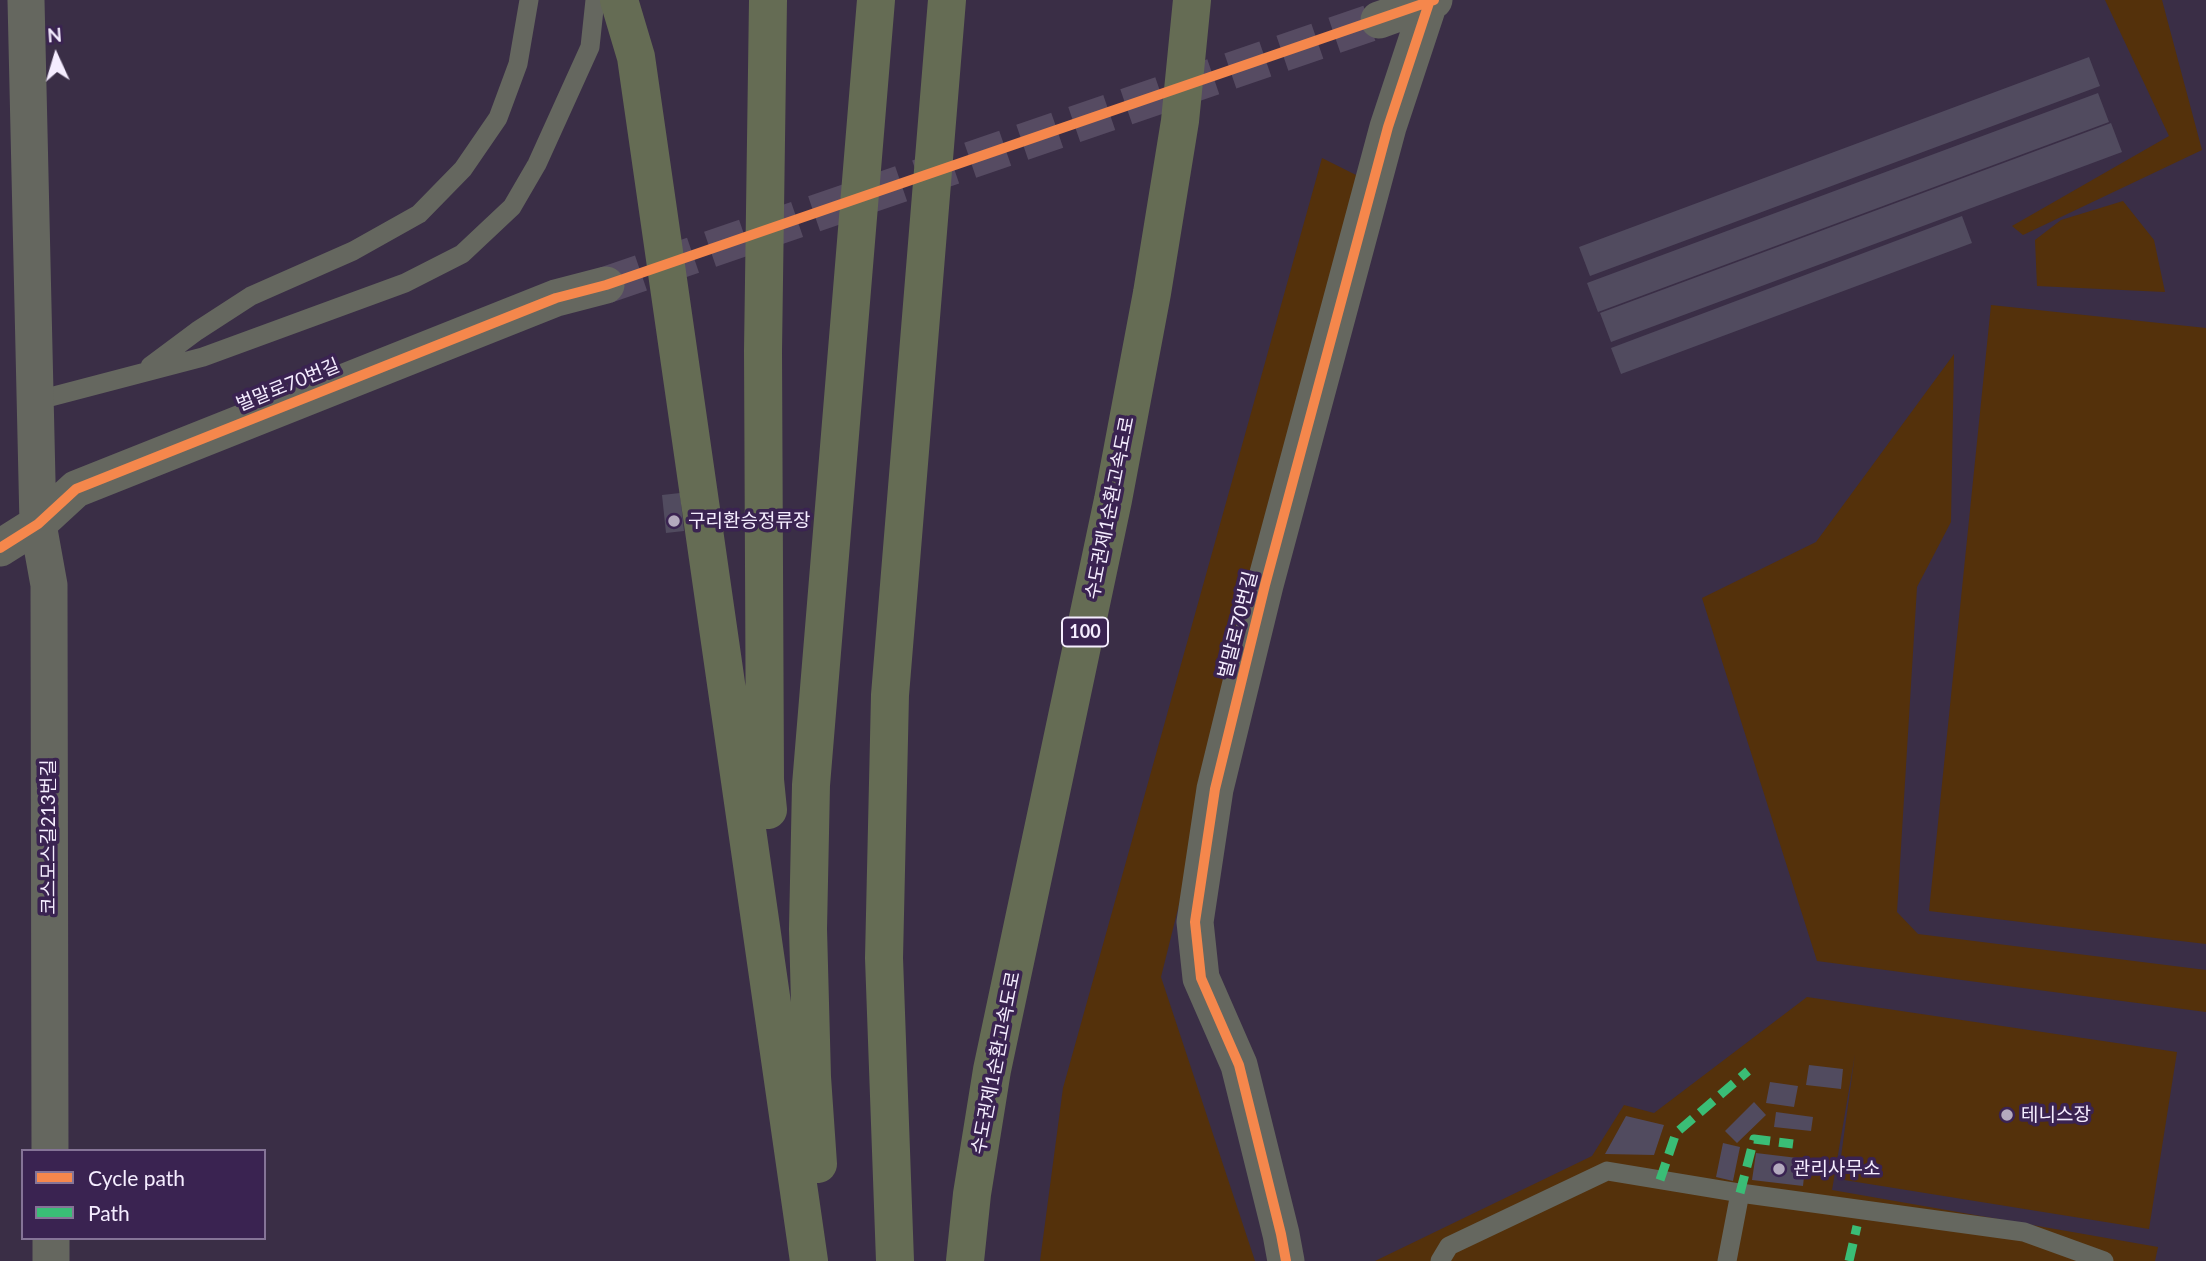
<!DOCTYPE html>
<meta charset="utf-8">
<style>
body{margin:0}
#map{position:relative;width:2206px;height:1261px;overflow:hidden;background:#3a2e46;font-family:Lato,sans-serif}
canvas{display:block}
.legend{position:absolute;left:21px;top:1149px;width:245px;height:91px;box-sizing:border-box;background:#3a2351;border:2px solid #857497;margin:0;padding:9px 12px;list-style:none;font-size:21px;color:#f5edff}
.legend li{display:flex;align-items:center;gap:14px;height:35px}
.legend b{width:35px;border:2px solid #857497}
.north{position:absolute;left:21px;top:21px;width:70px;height:70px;-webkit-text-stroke:5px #3a2351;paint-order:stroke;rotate:356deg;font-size:19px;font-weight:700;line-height:28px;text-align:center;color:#f5edff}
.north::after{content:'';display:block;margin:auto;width:24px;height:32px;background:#f5edff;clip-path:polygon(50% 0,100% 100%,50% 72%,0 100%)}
</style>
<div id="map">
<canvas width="2206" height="1261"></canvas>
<ul class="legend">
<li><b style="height:9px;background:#f5874c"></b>Cycle path</li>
<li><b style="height:9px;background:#3abd76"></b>Path</li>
</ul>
<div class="north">N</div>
</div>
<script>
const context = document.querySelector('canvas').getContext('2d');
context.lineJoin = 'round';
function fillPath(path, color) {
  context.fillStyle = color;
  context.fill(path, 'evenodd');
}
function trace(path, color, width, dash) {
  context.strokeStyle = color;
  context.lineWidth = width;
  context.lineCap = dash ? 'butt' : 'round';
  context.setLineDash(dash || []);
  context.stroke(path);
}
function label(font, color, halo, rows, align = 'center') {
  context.font = font + ' Lato,"Noto Sans KR",sans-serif';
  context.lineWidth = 7;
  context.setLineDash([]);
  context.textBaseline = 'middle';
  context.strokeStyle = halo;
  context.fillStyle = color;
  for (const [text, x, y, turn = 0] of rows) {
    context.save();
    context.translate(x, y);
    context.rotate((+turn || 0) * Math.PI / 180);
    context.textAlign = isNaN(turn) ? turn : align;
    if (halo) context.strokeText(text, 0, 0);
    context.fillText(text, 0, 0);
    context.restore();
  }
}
fillPath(new Path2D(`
 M 2105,0 L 2162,0 L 2202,150 L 2023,235 L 2012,226 L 2169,136 Z
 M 1322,158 L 1360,177 L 1161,977 L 1255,1261 L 1040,1261 L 1063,1088 Z
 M 2123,201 L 2154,240 L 2165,292 L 2037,286 L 2035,240 L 2061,220 Z
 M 1991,305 L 2206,328 L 2206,944 L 1929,911 Z
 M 1954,354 L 1951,522 L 1917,587 L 1897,912 L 1918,934 L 2206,970 L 2206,1012 L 1817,961 L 1702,598 L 1816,542 Z
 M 1807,997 L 2177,1052 L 2149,1229 L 1838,1179 L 1855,1054 L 1832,1190 L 2158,1247 L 2155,1261 L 1375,1261 L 1592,1156 L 1624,1105 L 1654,1113 Z`), '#54310b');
fillPath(new Path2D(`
 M 2089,57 L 2100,86 L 1590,276 L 1579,247 Z
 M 2098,93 L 2109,122 L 1598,312 L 1587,283 Z
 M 2111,123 L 2122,152 L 1611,342 L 1600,313 Z
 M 1962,216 L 1972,243 L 1621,374 L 1611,348 Z
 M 680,493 L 684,531 L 666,533 L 662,495 Z
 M 1809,1065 L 1843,1069 L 1841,1089 L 1806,1085 Z
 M 1770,1082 L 1798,1086 L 1794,1107 L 1766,1103 Z
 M 1754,1102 L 1766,1115 L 1737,1143 L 1725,1131 Z
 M 1776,1112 L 1813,1117 L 1811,1131 L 1774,1127 Z
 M 1626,1116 L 1664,1125 L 1654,1155 L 1605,1154 Z
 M 1723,1143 L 1740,1147 L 1733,1181 L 1716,1177 Z
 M 1756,1153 L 1806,1159 L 1803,1186 L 1752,1180 Z`), '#514b5f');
trace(new Path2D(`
 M 606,285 L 1379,20`), '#564b62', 37, [37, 18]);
trace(new Path2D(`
 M 150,366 L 197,331 L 251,296 L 353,251 L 419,214 L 463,169 L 498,118 L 518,64 L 529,0
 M 35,401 L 203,357 L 405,283 L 462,254 L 512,207 L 537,164 L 590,47 L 595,0
 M 1440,1261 L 1449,1246 L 1607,1171 L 1740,1193
 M 1727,1261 L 1740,1193 L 2024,1232 L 2104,1261`), '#65675f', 19);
trace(new Path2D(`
 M 26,0 L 38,524 L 49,585 L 50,1151
 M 1379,20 L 1434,0
 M 0,548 L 38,524 L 76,489 L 556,298 L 606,285
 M 51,1238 L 51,1261
 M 1286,1261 L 1281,1234 L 1239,1065 L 1201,978 L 1195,922 L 1215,789 L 1265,585 L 1388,127 L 1430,0`), '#65675f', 37);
trace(new Path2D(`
 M 619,0 L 636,57 L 809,1261
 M 768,810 L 765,780 L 763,351 L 768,0
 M 818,1164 L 812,1077 L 808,929 L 811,785 L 876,0
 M 895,1261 L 884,958 L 890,695 L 947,0
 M 965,1261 L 972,1194 L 992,1070 L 1113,500 L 1152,293 L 1180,121 L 1192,0`), '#656c54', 38);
trace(new Path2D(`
 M 1660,1180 L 1676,1133 L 1748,1071
 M 1740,1193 L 1754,1139 L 1793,1144
 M 1849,1261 L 1857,1226`), '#3abd76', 9, [18, 9]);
trace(new Path2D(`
 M 0,548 L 38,524 L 76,489 L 556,298 L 606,285 L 1434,0
 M 1286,1261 L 1281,1234 L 1239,1065 L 1201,978 L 1195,922 L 1215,789 L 1265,585 L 1388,127 L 1430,0`), '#f5874c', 10);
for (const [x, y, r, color] of [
 [674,521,7,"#b4aabe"],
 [2007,1115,7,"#b4aabe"],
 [1779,1169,7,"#b4aabe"]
]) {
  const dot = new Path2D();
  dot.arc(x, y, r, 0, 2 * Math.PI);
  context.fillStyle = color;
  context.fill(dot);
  trace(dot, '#3a2351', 2.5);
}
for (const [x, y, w] of [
 [1085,632,46]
]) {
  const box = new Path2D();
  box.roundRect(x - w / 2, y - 14.5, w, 29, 5);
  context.fillStyle = '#3a2351';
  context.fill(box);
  trace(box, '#f5edff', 2);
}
label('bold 18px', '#f5edff', null, [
 ["100",1085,632]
]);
label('19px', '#f5edff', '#3a2351', [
 ["벌말로70번길",288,385,-22],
 ["수도권제1순환고속도로",1110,508,-79],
 ["벌말로70번길",1238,625,-76],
 ["코스모스길213번길",49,837,-90],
 ["수도권제1순환고속도로",996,1063,-79]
]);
label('19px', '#f5edff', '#3a2351', [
 ["구리환승정류장",688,521],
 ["테니스장",2021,1115],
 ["관리사무소",1793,1169]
], 'left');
</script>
